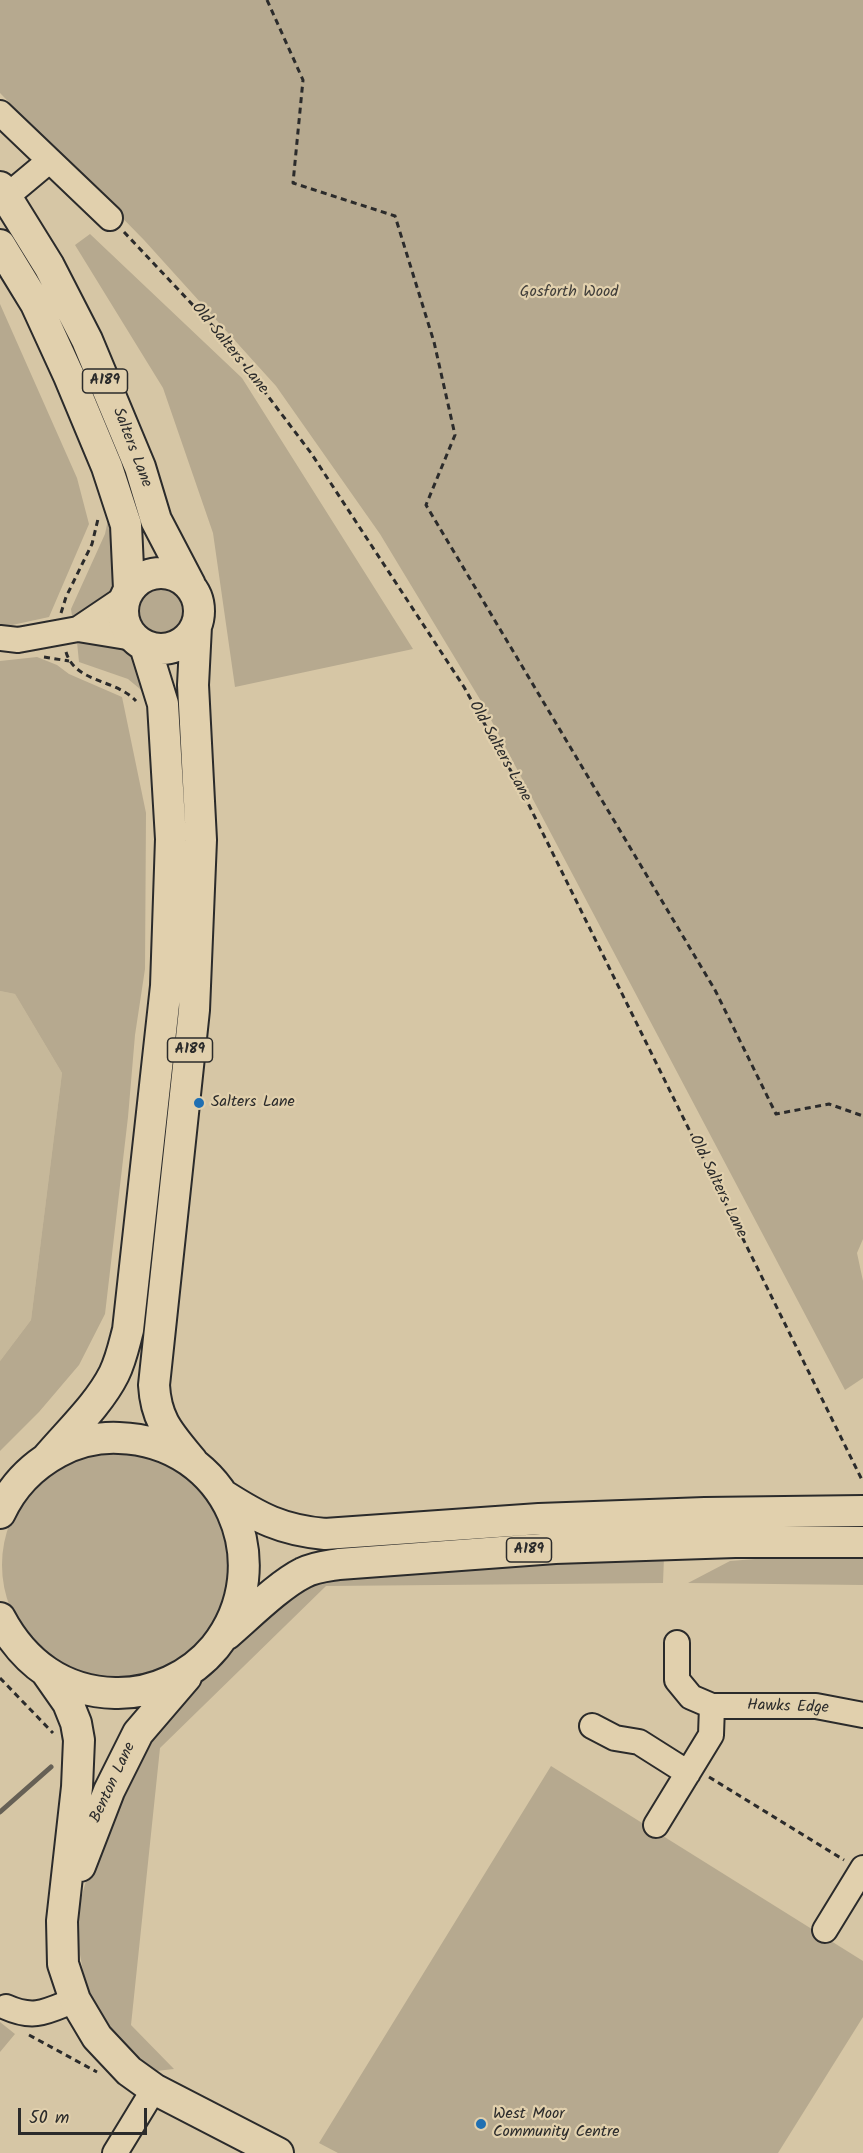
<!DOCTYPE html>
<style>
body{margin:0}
#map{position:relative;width:863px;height:2153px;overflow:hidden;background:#d6c6a5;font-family:Kalam,sans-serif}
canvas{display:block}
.scale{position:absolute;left:18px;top:2108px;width:129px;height:27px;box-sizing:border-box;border:3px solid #2b2b2b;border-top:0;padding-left:8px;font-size:18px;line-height:21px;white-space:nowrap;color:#2b2b2b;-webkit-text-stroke:4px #e1d0ad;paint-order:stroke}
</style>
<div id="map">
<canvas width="863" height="2153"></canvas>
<div class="scale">50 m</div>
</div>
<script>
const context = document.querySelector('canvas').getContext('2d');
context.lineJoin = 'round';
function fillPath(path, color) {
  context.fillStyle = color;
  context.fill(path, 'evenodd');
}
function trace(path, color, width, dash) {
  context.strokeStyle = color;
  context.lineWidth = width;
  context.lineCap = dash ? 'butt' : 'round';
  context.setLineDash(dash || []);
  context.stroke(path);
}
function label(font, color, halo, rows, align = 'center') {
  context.font = font + ' Kalam,sans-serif';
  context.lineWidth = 4.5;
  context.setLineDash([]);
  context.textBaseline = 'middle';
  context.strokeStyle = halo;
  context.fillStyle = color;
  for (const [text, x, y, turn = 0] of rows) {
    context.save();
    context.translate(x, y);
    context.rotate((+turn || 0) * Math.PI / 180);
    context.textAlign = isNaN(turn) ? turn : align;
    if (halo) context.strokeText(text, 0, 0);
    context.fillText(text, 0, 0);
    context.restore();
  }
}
fillPath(new Path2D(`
 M 0,991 L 15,994 L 62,1073 L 31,1320 L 0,1361 Z`), '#c6b89a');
fillPath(new Path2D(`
 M 0,0 L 863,0 L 863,1239 L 857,1253 L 863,1281 L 863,1378 L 845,1390 L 481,701 L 380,534 L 276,386 L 144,240 L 0,93 Z
 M 90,234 L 242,378 L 413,649 L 235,687 L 213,533 L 163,388 L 75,245 Z
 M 0,304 L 77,478 L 89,524 L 49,617 L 3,627 L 0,626 Z
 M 109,515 C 117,550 131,579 97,604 C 88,610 82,614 72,616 L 71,609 L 105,534 Z
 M134 610a27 27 0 1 1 54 0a27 27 0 1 1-54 0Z
 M 92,640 C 140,647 139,663 151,704 L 140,689 L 128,679 L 79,662 L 77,642 Z
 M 37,657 L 57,665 L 69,674 L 122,697 L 146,813 L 145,969 L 135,1035 L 128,1117 L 105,1314 L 79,1365 L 39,1412 L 0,1451 L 0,1361 L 31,1320 L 62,1073 L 15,994 L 0,991 L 0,661 Z
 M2 1565a115 115 0 1 1 230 0a115 115 0 1 1-230 0Z
 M 664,1557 L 663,1583 L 326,1586 L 160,1748 L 131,2025 L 174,2069 L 156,2071 L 128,2050 L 104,2020 L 86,1987 L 78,1944 L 78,1910 L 87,1877 L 142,1741 L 161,1715 L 281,1599 L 328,1572 Z
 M 863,1558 L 863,1585 L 688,1583 L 730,1561 L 755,1559 Z
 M 551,1766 L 863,1961 L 863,2017 L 778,2153 L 338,2153 L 319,2143 Z
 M 0,2022 L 15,2034 L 0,2052 Z`), '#b6a98f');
trace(new Path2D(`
 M 0,1812 L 51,1767`), '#666055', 5);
const minor = new Path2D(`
 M 0,113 L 110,218
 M 0,202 L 49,161
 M 78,629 L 124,598
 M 0,638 L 18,640 L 78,629 L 133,638
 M 677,1643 L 677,1680 L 691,1697 L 712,1706 L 816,1706 L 863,1715
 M 592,1726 L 615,1738 L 639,1742 L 688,1773
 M 656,1825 L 711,1735 L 712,1706
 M 825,1930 L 863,1868
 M 6,2007 C 35,2020 47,2011 75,2000
 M 115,2153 L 154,2089`);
const major = new Path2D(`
 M 0,187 L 49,266 L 87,340 L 140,467 L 156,520 L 190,585
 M 0,245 L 36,304 L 69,376 L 107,467 L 126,525 L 129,589
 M123 611a38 38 0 1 1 76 0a38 38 0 1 1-76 0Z
 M 47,1458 C 69,1432 99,1404 114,1374 C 121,1360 124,1345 128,1330 L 166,986 L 171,839 L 163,704 L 145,646
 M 192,1461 C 170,1434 156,1421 154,1385 L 194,1010 L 201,840 L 193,685 L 196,626
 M 223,1495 C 259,1518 281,1530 325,1534 L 539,1519 L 705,1513 L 863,1511
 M 0,1513 C 12,1487 32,1466 58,1452 C 77,1442 98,1437 119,1438 C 227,1441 281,1564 215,1647 C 191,1676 153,1694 115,1693 C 63,1692 24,1663 0,1618
 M 227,1634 C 248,1616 279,1585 303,1573 C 314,1567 327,1566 339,1564 L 555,1548 L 735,1542 L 863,1542
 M 47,1673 L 68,1703 L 76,1723 L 79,1740 L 77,1787 L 62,1921 L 63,1964 L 75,2000 L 97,2037 L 129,2071 L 154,2089 L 278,2153
 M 80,1866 L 109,1791 L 138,1733 L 186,1677`);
trace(minor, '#2b2b2b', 28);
trace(major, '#2b2b2b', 34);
trace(new Path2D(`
 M 267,0 L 303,80 L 293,183 L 395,216 L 434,342 L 455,435 L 426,505 L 715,990 L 776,1114 L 829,1104 L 863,1116
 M 124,232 L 224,338 L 311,453 L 464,687 L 522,791 L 863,1482
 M 61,613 L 66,597 L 92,544 L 98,519
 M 66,652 C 75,683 116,679 136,701
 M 44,657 L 69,661
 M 0,1678 L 53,1733
 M 709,1777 L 844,1860
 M 29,2035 L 97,2072`), '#2b2b2b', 3, [6, 4.5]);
trace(minor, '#e1d0ad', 24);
trace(major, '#e1d0ad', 30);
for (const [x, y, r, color] of [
 [199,1103,6,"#1f6fb2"],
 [481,2124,6,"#1f6fb2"]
]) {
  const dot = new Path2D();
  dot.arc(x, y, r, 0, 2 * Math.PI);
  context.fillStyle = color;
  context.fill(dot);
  trace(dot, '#e1d0ad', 2);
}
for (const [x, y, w] of [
 [105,381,45],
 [190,1050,45],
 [529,1550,45]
]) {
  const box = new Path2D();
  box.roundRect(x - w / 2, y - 12, w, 24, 4.5);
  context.fillStyle = '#e1d0ad';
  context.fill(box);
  trace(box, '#2b2b2b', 1.5);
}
label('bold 15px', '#2b2b2b', null, [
 ["A189",105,381],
 ["A189",190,1050],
 ["A189",529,1550]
]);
label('16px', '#403e3a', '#e1d0ad', [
 ["Gosforth Wood",569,293]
]);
label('16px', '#2b2b2b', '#e1d0ad', [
 ["Old Salters Lane",229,349,51],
 ["Salters Lane",131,448,69],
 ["Old Salters Lane",499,752,61],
 ["Old Salters Lane",717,1187,64],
 ["Hawks Edge",788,1708,2],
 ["Benton Lane",114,1783,-65]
]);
label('16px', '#2b2b2b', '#e1d0ad', [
 ["Salters Lane",211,1103],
 ["West Moor",493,2115],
 ["Community Centre",493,2133]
], 'left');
</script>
